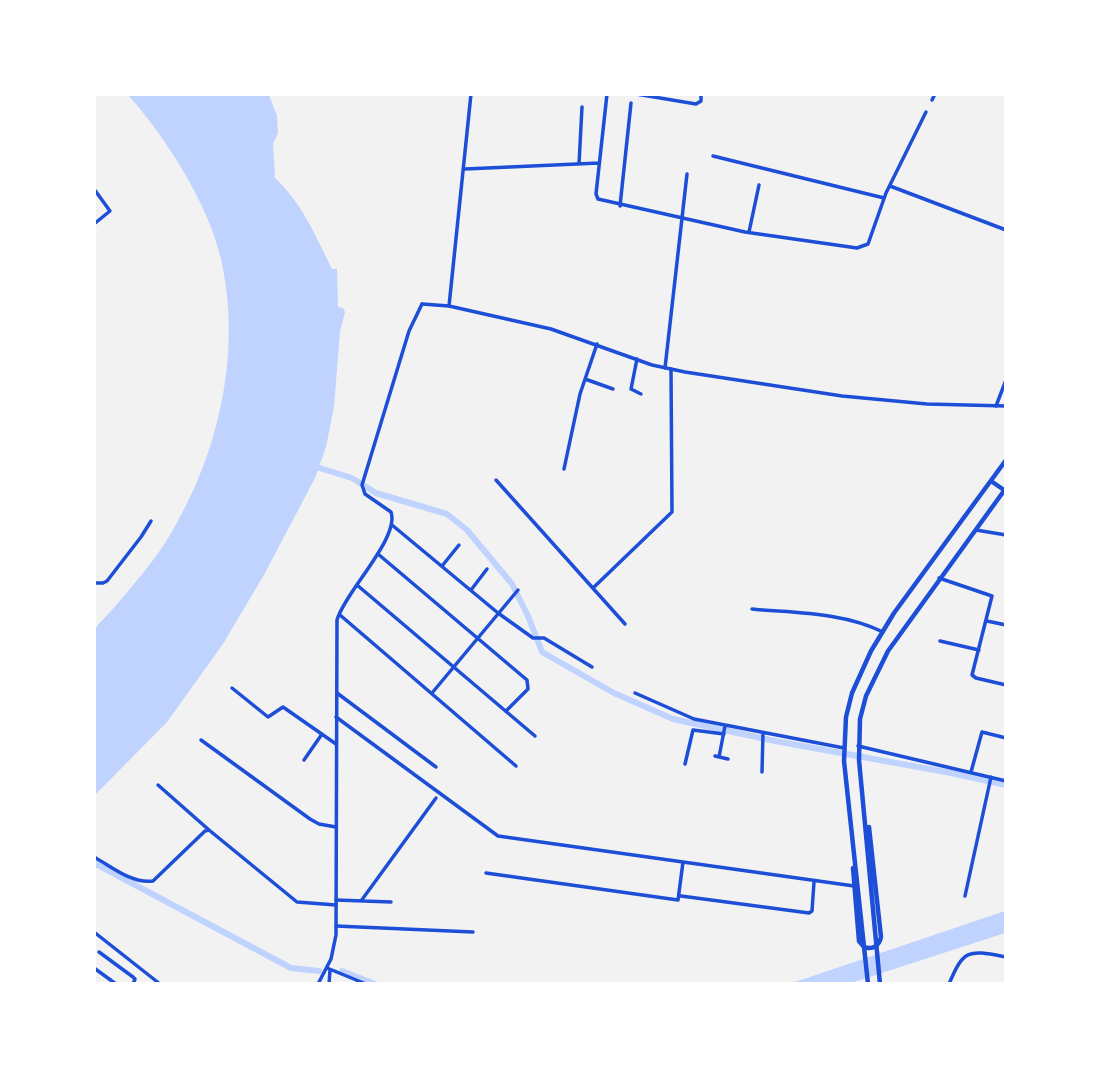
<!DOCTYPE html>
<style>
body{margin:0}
#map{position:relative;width:1100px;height:1078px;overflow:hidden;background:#f2f2f2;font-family:"Roboto Serif",serif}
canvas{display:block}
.frame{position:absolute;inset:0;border:96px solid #fff;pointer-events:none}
</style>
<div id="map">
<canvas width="1100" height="1078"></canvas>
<div class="frame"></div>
</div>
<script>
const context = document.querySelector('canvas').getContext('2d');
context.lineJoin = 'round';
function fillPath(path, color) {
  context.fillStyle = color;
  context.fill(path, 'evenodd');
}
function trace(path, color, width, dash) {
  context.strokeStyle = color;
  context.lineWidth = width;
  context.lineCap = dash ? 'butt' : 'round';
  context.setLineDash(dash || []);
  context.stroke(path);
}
fillPath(new Path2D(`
 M 128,95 L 269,95 L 277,116 L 278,133 L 273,144 L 275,178 C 302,203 316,237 332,269 L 337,269 L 338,307 L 343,308 L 345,312 L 340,331 L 334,407 L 326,447 L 315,478 L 265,573 L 223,644 L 167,722 L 95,795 C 94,750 94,706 94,662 C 94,654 91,637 95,630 C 97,624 107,616 112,610 C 132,586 154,562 170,535 C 219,453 242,353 221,259 C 209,205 165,136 128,95 Z
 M 1005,911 L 1005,933 L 851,983 L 789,984 Z`), '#bfd3fe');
trace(new Path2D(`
 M 313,466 L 352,478 L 376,493 L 447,514 L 467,530 L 512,584 L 528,616 L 542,652 L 614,693 L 673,719 L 775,741 L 951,773 L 1006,785
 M 94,863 L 291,968 L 319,971
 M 342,971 L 375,984`), '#bfd3fe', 6);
trace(new Path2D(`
 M 607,94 L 596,194 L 598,199 L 745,232 L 857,248 L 868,244 L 886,193 L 926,112
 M 636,94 L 696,104 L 701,101 L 701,94
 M 932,100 L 935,94
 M 713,156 L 884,198
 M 579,164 L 582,107
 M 465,169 L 599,163
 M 890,186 L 1006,230
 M 94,189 L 110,211 L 94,224
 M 620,206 L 631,103
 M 749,232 L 759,185
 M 422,304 L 449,306
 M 637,359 L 631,389 L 641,394
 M 665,368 L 687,174
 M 585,379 L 613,389
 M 996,406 L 1006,380
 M 564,469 L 580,394 L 597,344
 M 496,480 L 625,624
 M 392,525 L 498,613 L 533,638 L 544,638 L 592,667
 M 378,554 L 527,680 L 528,689 L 506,711
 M 442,566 L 459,545
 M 939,578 L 992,596 L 972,675 L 976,678 L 1006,685
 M 94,583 L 103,583 L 107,581 L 141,537 L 151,521
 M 357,585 L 535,736
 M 593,588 L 672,512 L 671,369
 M 471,590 L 487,569
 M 752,609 C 795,613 843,612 883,632
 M 340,615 L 516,766
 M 987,621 L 1006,625
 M 940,641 L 979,650
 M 232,688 L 268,717 L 283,707 L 336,744
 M 337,693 L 436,767
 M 432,693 L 518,590
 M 635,693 L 694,719 L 844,748
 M 336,717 L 498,836 L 854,886
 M 201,740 L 310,819 L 319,824 L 336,827
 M 858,746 L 1006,781
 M 715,756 L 728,759
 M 719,757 L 725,726
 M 304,760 L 322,734
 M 685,764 L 693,730 L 724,734
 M 762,772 L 763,733
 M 971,772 L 982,732 L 1006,738
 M 158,785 L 209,830
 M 94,857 C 112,867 132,884 153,881 L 205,831 L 209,830 L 297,902 L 336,905
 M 486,873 L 678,900 L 683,862
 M 681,896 L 809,913 L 812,911 L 814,882
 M 965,896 L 991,777
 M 336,900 L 391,902
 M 361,901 L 436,798
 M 336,926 L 473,932
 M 94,932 L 160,984
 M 99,952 L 133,977 L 135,979 L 133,984
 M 94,968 L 116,984
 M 327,968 L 366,984
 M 329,984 L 330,970
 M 949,984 C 964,948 969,950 1006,957`), '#1d4ed8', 3.5);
trace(new Path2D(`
 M 471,94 L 449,306 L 551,329 L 652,365 L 685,372 L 842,396 L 927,404 L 1006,406
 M 976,530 L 1006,535
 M 318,984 L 331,959 L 336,935 L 337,620 C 345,592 400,538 391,512 L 365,494 L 362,485 L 409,331 L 422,304`), '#1d4ed8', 3.5);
trace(new Path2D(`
 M 991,481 L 1004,490
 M 853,868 L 859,941 L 864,947 C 873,950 879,946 881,937 L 869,827
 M 868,984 L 844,761 L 846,717 L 852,693 L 871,651 L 894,613 L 1006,460
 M 880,984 L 859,760 L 860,719 L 866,696 L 888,651 L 1006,488`), '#1d4ed8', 4.5);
</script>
